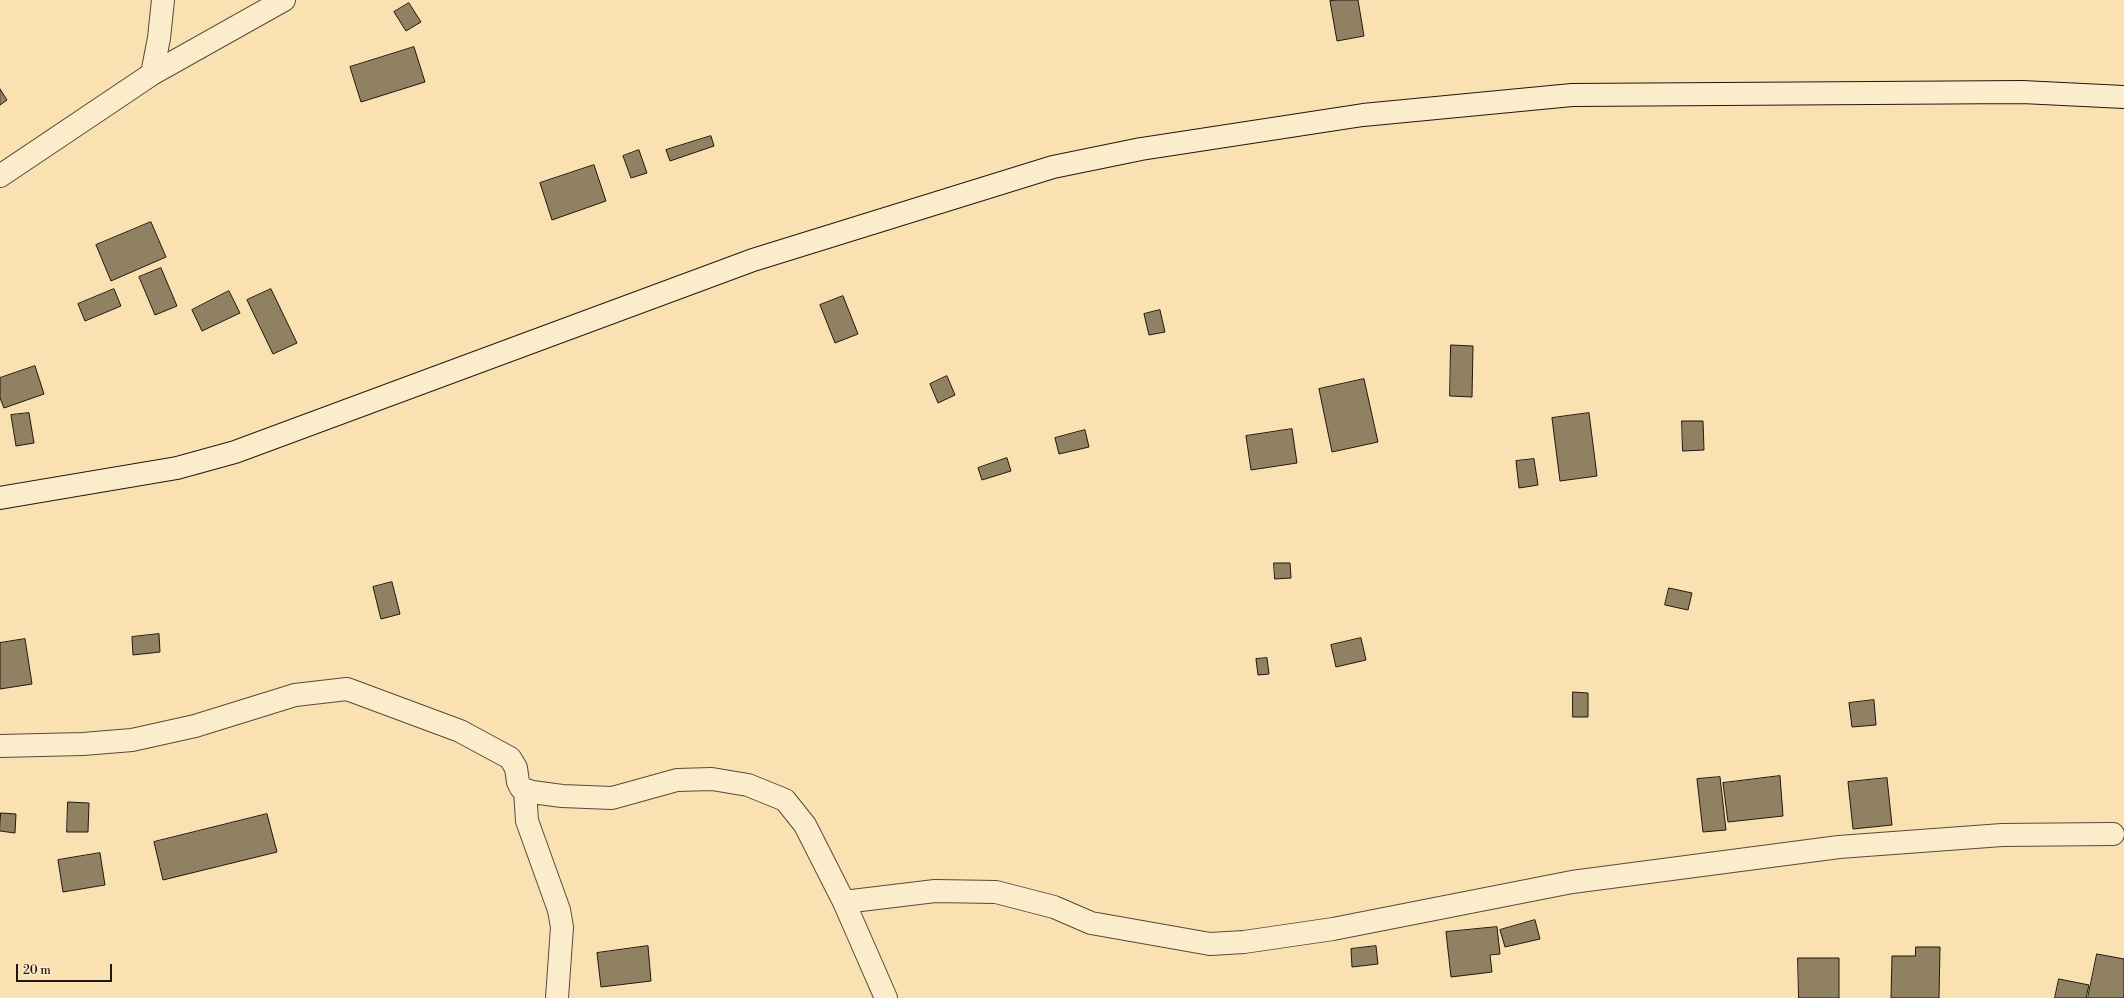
<!DOCTYPE html>
<style>
body{margin:0}
#map{position:relative;width:2124px;height:998px;overflow:hidden;background:#f9e1b1;font-family:"Libre Bodoni",serif}
canvas{display:block}
.scale{position:absolute;left:16px;top:964px;width:96px;height:18px;box-sizing:border-box;border:2px solid #21180f;border-top:0;padding-left:5px;font-size:12px;line-height:14px;white-space:nowrap;color:#21180f;-webkit-text-stroke:3px #fbeccc;paint-order:stroke}
</style>
<div id="map">
<canvas width="2124" height="998"></canvas>
<div class="scale">20 m</div>
</div>
<script>
const context = document.querySelector('canvas').getContext('2d');
context.lineJoin = 'round';
function fillPath(path, color) {
  context.fillStyle = color;
  context.fill(path, 'evenodd');
}
function trace(path, color, width, dash) {
  context.strokeStyle = color;
  context.lineWidth = width;
  context.lineCap = dash ? 'butt' : 'round';
  context.setLineDash(dash || []);
  context.stroke(path);
}
const building = new Path2D(`
 M 1339,0 L 1358,0 L 1364,36 L 1337,41 L 1330,1 Z
 M 409,3 L 421,22 L 406,31 L 394,12 Z
 M 414,47 L 425,82 L 361,102 L 350,67 Z
 M 0,89 L 7,100 L 0,105 Z
 M 711,136 L 714,146 L 670,161 L 666,150 Z
 M 639,150 L 647,173 L 631,178 L 623,156 Z
 M 594,165 L 606,201 L 552,220 L 540,183 Z
 M 151,222 L 166,257 L 111,281 L 96,245 Z
 M 161,268 L 177,306 L 155,315 L 139,277 Z
 M 114,289 L 121,306 L 85,321 L 78,304 Z
 M 271,289 L 297,343 L 273,354 L 247,300 Z
 M 229,291 L 240,313 L 202,331 L 192,310 Z
 M 843,296 L 858,334 L 835,343 L 820,305 Z
 M 1160,310 L 1165,332 L 1149,335 L 1144,314 Z
 M 1451,345 L 1473,346 L 1472,397 L 1450,396 Z
 M 35,366 L 44,394 L 4,408 L 0,398 L 0,378 Z
 M 947,376 L 955,395 L 938,403 L 930,384 Z
 M 1364,379 L 1378,442 L 1332,452 L 1319,389 Z
 M 29,413 L 34,443 L 16,446 L 11,415 Z
 M 1589,413 L 1597,476 L 1560,481 L 1552,418 Z
 M 1682,421 L 1703,421 L 1704,450 L 1683,451 Z
 M 1292,429 L 1297,463 L 1251,470 L 1246,436 Z
 M 1085,430 L 1089,447 L 1059,454 L 1055,438 Z
 M 1007,458 L 1011,471 L 982,480 L 978,468 Z
 M 1534,459 L 1538,485 L 1519,488 L 1516,461 Z
 M 1274,563 L 1290,563 L 1291,578 L 1275,579 Z
 M 392,582 L 400,614 L 381,619 L 373,587 Z
 M 1669,588 L 1692,593 L 1688,610 L 1665,605 Z
 M 159,634 L 160,652 L 133,655 L 132,637 Z
 M 1361,638 L 1366,660 L 1336,667 L 1331,645 Z
 M 25,639 L 32,684 L 0,689 L 0,643 Z
 M 1267,658 L 1269,674 L 1258,675 L 1256,659 Z
 M 1573,692 L 1588,693 L 1588,717 L 1573,717 Z
 M 1874,700 L 1876,725 L 1852,727 L 1849,703 Z
 M 1780,776 L 1783,816 L 1728,822 L 1723,783 Z
 M 1720,777 L 1726,830 L 1703,832 L 1697,779 Z
 M 1887,778 L 1892,825 L 1853,829 L 1848,782 Z
 M 68,802 L 89,803 L 88,832 L 67,832 Z
 M 1,813 L 16,814 L 15,833 L 0,831 Z
 M 267,814 L 277,852 L 163,880 L 154,842 Z
 M 100,853 L 105,885 L 63,892 L 58,860 Z
 M 1535,920 L 1540,939 L 1505,947 L 1500,930 Z
 M 1497,927 L 1500,954 L 1490,955 L 1492,972 L 1451,977 L 1446,932 Z
 M 648,946 L 651,981 L 601,987 L 597,953 Z
 M 1376,946 L 1378,964 L 1352,967 L 1351,949 Z
 M 1916,947 L 1940,947 L 1939,998 L 1891,998 L 1892,956 L 1915,956 Z
 M 2097,954 L 2124,959 L 2124,998 L 2088,998 Z
 M 1798,958 L 1839,958 L 1839,998 L 1799,998 Z
 M 2059,979 L 2089,985 L 2086,998 L 2055,998 Z`);
fillPath(building, '#918163');
trace(building, '#21180f', 1);
const street = new Path2D(`
 M 152,74 L 159,38 L 163,0
 M 0,176 L 152,74 L 284,0
 M 0,746 L 83,744 L 132,740 L 195,726 L 295,695 L 347,689 L 460,731 L 510,758 L 516,768 L 518,782 L 521,788 L 532,792 L 562,796 L 612,798 L 677,780 L 712,779 L 748,785 L 785,800 L 805,825 L 844,902 L 886,998
 M 525,790 L 527,821 L 559,910 L 562,927 L 557,998
 M 844,902 L 935,891 L 996,892 L 1054,907 L 1091,923 L 1210,944 L 1244,942 L 1333,929 L 1572,882 L 1839,847 L 2002,835 L 2113,834`);
const secondary = new Path2D(`
 M 0,498 L 177,468 L 235,452 L 753,260 L 1053,167 L 1141,149 L 1363,115 L 1572,95 L 2022,92 L 2124,97`);
trace(street, '#574a38', 24);
trace(secondary, '#21180f', 24);
trace(street, '#fbeccc', 22);
trace(secondary, '#fbeccc', 22);
</script>
